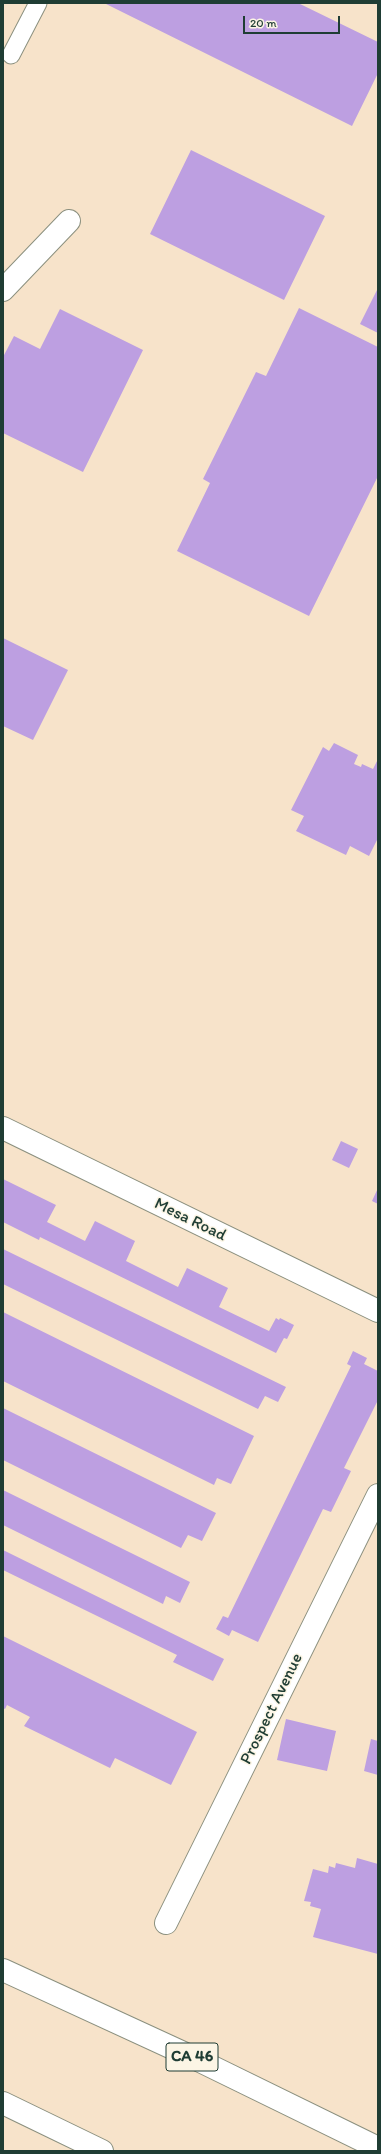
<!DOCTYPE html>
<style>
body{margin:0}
#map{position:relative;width:381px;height:2154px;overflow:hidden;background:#f7e3ca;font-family:Itim,sans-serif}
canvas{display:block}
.frame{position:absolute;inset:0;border:4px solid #1f3d34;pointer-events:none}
.scale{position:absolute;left:243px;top:16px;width:97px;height:18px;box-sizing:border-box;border:2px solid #1f3d34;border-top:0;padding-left:5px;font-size:12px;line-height:14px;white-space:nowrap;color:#1f3d34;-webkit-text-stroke:3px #fcf5e5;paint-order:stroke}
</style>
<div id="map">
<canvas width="381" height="2154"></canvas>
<div class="frame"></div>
<div class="scale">20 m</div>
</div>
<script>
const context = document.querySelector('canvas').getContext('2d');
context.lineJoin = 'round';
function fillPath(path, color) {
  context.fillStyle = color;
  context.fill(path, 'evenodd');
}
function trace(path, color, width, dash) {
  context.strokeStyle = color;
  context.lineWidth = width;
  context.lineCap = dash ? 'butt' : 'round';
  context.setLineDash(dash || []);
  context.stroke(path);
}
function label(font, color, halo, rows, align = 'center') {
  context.font = font + ' Itim,sans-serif';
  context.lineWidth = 3;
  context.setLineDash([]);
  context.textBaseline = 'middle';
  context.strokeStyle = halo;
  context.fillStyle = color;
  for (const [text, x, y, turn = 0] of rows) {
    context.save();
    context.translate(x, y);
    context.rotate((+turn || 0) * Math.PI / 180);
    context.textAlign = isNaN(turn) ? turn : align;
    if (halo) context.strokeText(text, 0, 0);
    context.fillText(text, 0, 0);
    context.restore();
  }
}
fillPath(new Path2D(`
 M 104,3 L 298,3 L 378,42 L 378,73 L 352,126 Z
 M 191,150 L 325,216 L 284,300 L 150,234 Z
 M 378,288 L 378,333 L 360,324 Z
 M 299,308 L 378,347 L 378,476 L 309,616 L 177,551 L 210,483 L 203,479 L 256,372 L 266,376 Z
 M 60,309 L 143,350 L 83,472 L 3,433 L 3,357 L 14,336 L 40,349 Z
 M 3,638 L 68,670 L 33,740 L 3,726 Z
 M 334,743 L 358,755 L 354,764 L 361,767 L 362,764 L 373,769 L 378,759 L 378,838 L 369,856 L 350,846 L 346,855 L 296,831 L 304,816 L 291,810 L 323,747 L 329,751 Z
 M 341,1141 L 358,1149 L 349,1168 L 332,1160 Z
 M 3,1179 L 56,1205 L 47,1222 L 85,1241 L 95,1221 L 135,1241 L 126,1261 L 178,1287 L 187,1268 L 228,1288 L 219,1307 L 269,1331 L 276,1318 L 279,1320 L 280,1318 L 294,1325 L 287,1339 L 284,1338 L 276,1353 L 40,1237 L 39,1240 L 3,1222 Z
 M 378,1188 L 378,1204 L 372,1201 Z
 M 3,1249 L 286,1387 L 278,1402 L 265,1396 L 258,1409 L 3,1284 Z
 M 3,1312 L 254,1436 L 231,1484 L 217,1478 L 214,1485 L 3,1381 Z
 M 353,1351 L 367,1358 L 364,1364 L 378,1371 L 378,1400 L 344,1468 L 351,1471 L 331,1512 L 323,1509 L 258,1642 L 232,1630 L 229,1636 L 216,1629 L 223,1616 L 228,1618 L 351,1366 L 347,1364 Z
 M 3,1408 L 216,1513 L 202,1541 L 188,1535 L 181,1548 L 3,1460 Z
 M 3,1490 L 190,1582 L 180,1603 L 166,1596 L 163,1604 L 3,1525 Z
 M 3,1550 L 224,1659 L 213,1681 L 173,1662 L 177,1655 L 3,1570 Z
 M 3,1636 L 197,1732 L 171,1785 L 115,1758 L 110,1768 L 24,1726 L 30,1717 L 7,1705 L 5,1709 L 3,1708 Z
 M 286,1719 L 336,1731 L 327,1771 L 277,1760 Z
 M 371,1739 L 378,1741 L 378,1775 L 364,1771 Z
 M 357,1858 L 378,1864 L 378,1954 L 313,1937 L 321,1909 L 310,1906 L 311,1902 L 304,1901 L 313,1869 L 328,1873 L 329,1866 L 335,1868 L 336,1863 L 355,1868 Z`), '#bd9fe1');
const service = new Path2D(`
 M 11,55 L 38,3`);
const minor = new Path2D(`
 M 3,290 L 69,221
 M 3,1128 L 378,1311
 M 166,1923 L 378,1495`);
const trunk = new Path2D(`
 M 3,1970 L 192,2057 L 378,2148
 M 3,2103 L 102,2151`);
trace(service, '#8b907f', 19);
trace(minor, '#8b907f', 24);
trace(trunk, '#8b907f', 24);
trace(service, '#fff', 17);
trace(minor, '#fff', 22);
trace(trunk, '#fff', 22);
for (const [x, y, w] of [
 [192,2057,52]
]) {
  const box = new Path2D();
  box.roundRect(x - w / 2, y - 14, w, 28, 3);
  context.fillStyle = '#fcf5e5';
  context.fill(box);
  trace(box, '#1f3d34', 1);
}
label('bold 16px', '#1f3d34', null, [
 ["CA 46",192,2057]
]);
label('17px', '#1f3d34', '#fcf5e5', [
 ["Mesa Road",190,1220,26],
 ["Prospect Avenue",272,1709,-64]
]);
</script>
